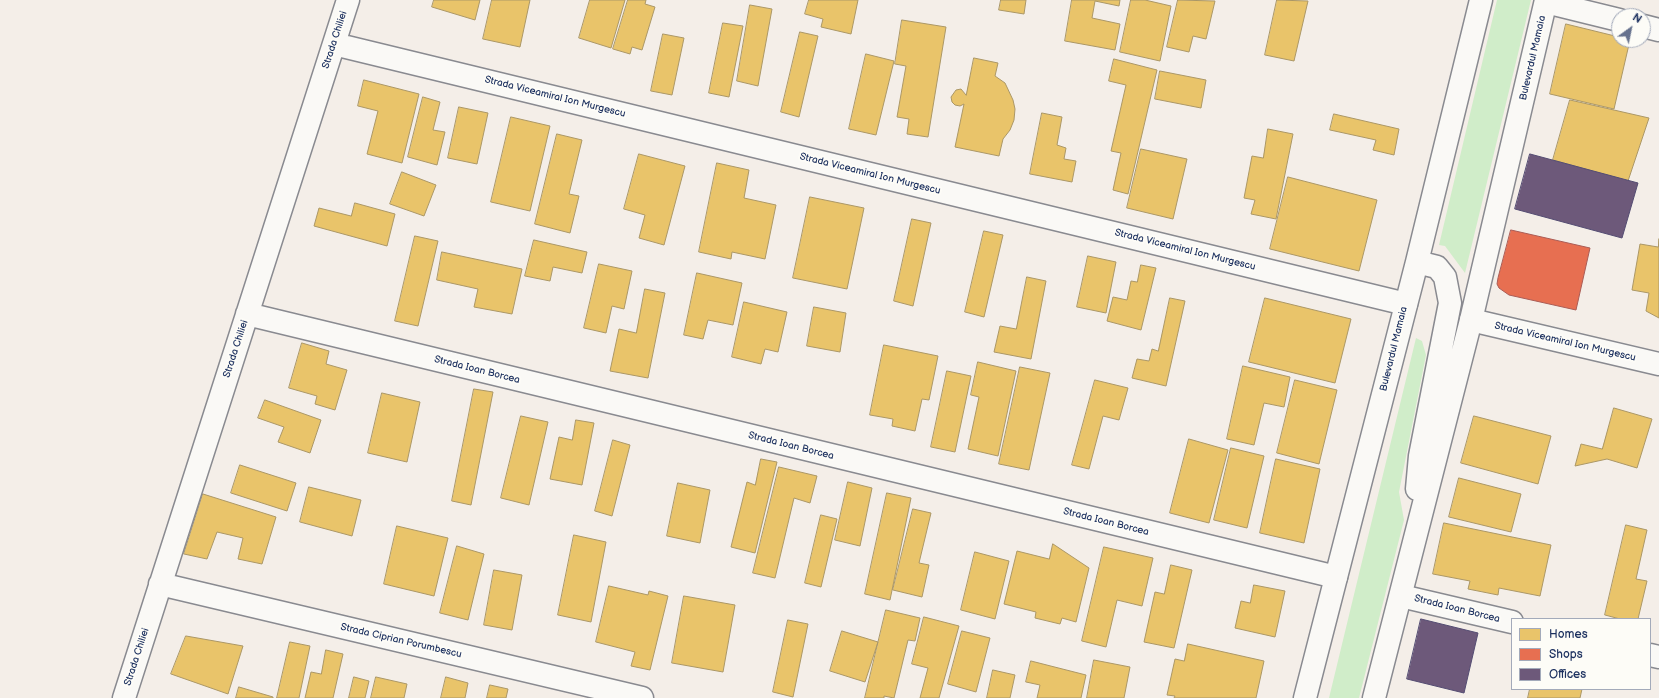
<!DOCTYPE html>
<style>
body{margin:0}
#map{position:relative;width:1659px;height:698px;overflow:hidden;background:#f4eee8;font-family:"Balsamiq Sans",sans-serif}
canvas{display:block}
.legend{position:absolute;left:1511px;top:618px;width:140px;height:72px;box-sizing:border-box;background:#fdfcf7;border:1px solid #a3aaba;margin:0;padding:5px 7px;list-style:none;font-size:12px;color:#1b2f5e}
.legend li{display:flex;align-items:center;gap:8px;height:20px}
.legend b{width:20px;border:1px solid #a3aaba}
.north{position:absolute;left:1611px;top:8px;width:40px;height:40px;box-sizing:border-box;background:#fdfcf7;border:1px solid #a3aaba;border-radius:50%;rotate:33deg;font-size:11px;font-weight:700;line-height:16px;text-align:center;color:#1b2f5e}
.north::after{content:'';display:block;margin:auto;width:14px;height:18px;background:#67728e;clip-path:polygon(50% 0,100% 100%,50% 72%,0 100%)}
</style>
<div id="map">
<canvas width="1659" height="698"></canvas>
<ul class="legend">
<li><b style="height:11px;background:#e9c46a"></b>Homes</li>
<li><b style="height:11px;background:#e76f51"></b>Shops</li>
<li><b style="height:11px;background:#6d597a"></b>Offices</li>
</ul>
<div class="north">N</div>
</div>
<script>
const context = document.querySelector('canvas').getContext('2d');
context.lineJoin = 'round';
function fillPath(path, color) {
  context.fillStyle = color;
  context.fill(path, 'evenodd');
}
function trace(path, color, width, dash) {
  context.strokeStyle = color;
  context.lineWidth = width;
  context.lineCap = dash ? 'butt' : 'round';
  context.setLineDash(dash || []);
  context.stroke(path);
}
function label(font, color, halo, rows, align = 'center') {
  context.font = font + ' "Balsamiq Sans",sans-serif';
  context.lineWidth = 4;
  context.setLineDash([]);
  context.textBaseline = 'middle';
  context.strokeStyle = halo;
  context.fillStyle = color;
  for (const [text, x, y, turn = 0] of rows) {
    context.save();
    context.translate(x, y);
    context.rotate((+turn || 0) * Math.PI / 180);
    context.textAlign = isNaN(turn) ? turn : align;
    if (halo) context.strokeText(text, 0, 0);
    context.fillText(text, 0, 0);
    context.restore();
  }
}
fillPath(new Path2D(`
 M 1497,0 L 1531,0 L 1465,273 L 1445,246 L 1439,245 Z
 M 1416,338 L 1422,341 L 1426,355 L 1399,492 L 1404,520 L 1359,698 L 1329,698 Z`), '#d0edc9');
const homes = new Path2D(`
 M 434,0 L 480,0 L 475,20 L 432,7 Z
 M 492,0 L 530,0 L 520,47 L 483,39 Z
 M 590,0 L 625,0 L 611,48 L 579,38 Z
 M 628,0 L 646,0 L 645,4 L 655,7 L 642,50 L 632,47 L 630,54 L 613,49 Z
 M 809,0 L 858,0 L 851,34 L 821,27 L 823,19 L 805,14 Z
 M 1001,0 L 1026,0 L 1024,14 L 999,10 Z
 M 1072,0 L 1120,0 L 1119,6 L 1095,1 L 1092,18 L 1120,24 L 1115,50 L 1065,41 Z
 M 1131,0 L 1145,0 L 1171,6 L 1160,61 L 1120,52 Z
 M 1178,0 L 1215,1 L 1206,39 L 1193,36 L 1189,52 L 1167,47 Z
 M 1277,0 L 1308,1 L 1294,61 L 1265,55 Z
 M 750,5 L 772,9 L 758,86 L 737,81 Z
 M 902,20 L 946,27 L 928,137 L 907,134 L 909,119 L 897,117 L 906,66 L 895,64 Z
 M 723,23 L 743,26 L 729,97 L 709,93 Z
 M 1566,24 L 1619,37 L 1619,40 L 1630,40 L 1614,109 L 1550,94 Z
 M 800,32 L 818,36 L 799,117 L 781,112 Z
 M 663,34 L 684,38 L 672,95 L 651,91 Z
 M 866,54 L 894,61 L 876,135 L 849,129 Z
 M 974,58 L 998,63 L 995,76 L 1005,83 L 1013,100 L 1015,109 L 1014,120 L 1010,130 L 1003,139 L 999,156 L 955,147 L 964,104 L 960,106 L 955,105 L 952,102 L 951,97 L 956,90 L 961,89 L 966,95 Z
 M 1114,59 L 1157,70 L 1128,194 L 1113,190 L 1121,153 L 1111,151 L 1126,85 L 1109,81 Z
 M 1160,71 L 1206,80 L 1201,108 L 1155,99 Z
 M 364,80 L 419,94 L 402,163 L 367,154 L 378,111 L 358,106 Z
 M 423,97 L 440,102 L 433,130 L 445,132 L 437,165 L 408,157 Z
 M 1570,100 L 1649,118 L 1628,181 L 1553,160 Z
 M 459,107 L 488,113 L 477,164 L 448,158 Z
 M 1042,113 L 1062,117 L 1057,145 L 1066,148 L 1064,159 L 1076,161 L 1072,182 L 1030,174 Z
 M 1334,114 L 1399,129 L 1394,155 L 1373,150 L 1376,140 L 1330,130 Z
 M 511,117 L 550,126 L 530,211 L 491,202 Z
 M 1268,129 L 1293,134 L 1276,219 L 1251,214 L 1255,200 L 1244,198 L 1252,156 L 1263,158 Z
 M 557,134 L 582,140 L 569,194 L 579,196 L 570,233 L 535,224 Z
 M 1141,149 L 1187,159 L 1173,219 L 1127,208 Z
 M 639,154 L 685,166 L 664,245 L 639,238 L 645,215 L 624,209 Z
 M 717,163 L 749,170 L 744,198 L 776,205 L 765,259 L 732,252 L 731,259 L 699,252 Z
 M 402,172 L 436,185 L 424,216 L 390,204 Z
 M 1288,177 L 1377,200 L 1359,271 L 1270,249 Z
 M 810,197 L 864,208 L 847,289 L 793,278 Z
 M 355,203 L 395,214 L 387,246 L 314,226 L 319,208 L 351,216 Z
 M 912,219 L 931,223 L 913,306 L 894,301 Z
 M 984,231 L 1003,235 L 984,317 L 965,312 Z
 M 415,236 L 438,241 L 418,326 L 395,321 Z
 M 1659,239 L 1659,318 L 1646,311 L 1649,293 L 1632,290 L 1640,244 L 1658,247 Z
 M 534,240 L 587,252 L 582,273 L 553,267 L 550,281 L 525,276 Z
 M 442,252 L 522,269 L 512,314 L 474,307 L 478,289 L 437,280 Z
 M 1088,256 L 1116,262 L 1106,313 L 1077,307 Z
 M 599,264 L 632,271 L 624,309 L 612,306 L 606,333 L 584,328 Z
 M 1141,265 L 1156,268 L 1141,330 L 1107,321 L 1113,297 L 1127,300 L 1131,281 L 1137,282 Z
 M 697,273 L 742,283 L 733,325 L 708,320 L 703,339 L 684,335 Z
 M 1027,277 L 1046,281 L 1031,359 L 994,352 L 1000,326 L 1016,329 Z
 M 645,289 L 665,293 L 648,378 L 610,371 L 619,329 L 636,333 Z
 M 1170,298 L 1185,301 L 1166,386 L 1132,378 L 1137,359 L 1149,361 L 1152,349 L 1158,351 Z
 M 1265,298 L 1351,319 L 1335,383 L 1249,362 Z
 M 744,302 L 787,312 L 778,352 L 765,349 L 761,364 L 732,357 Z
 M 814,307 L 846,313 L 840,352 L 807,346 Z
 M 302,343 L 329,351 L 326,364 L 347,370 L 335,410 L 315,404 L 317,396 L 289,388 Z
 M 884,345 L 938,356 L 929,400 L 922,399 L 915,431 L 892,426 L 893,419 L 870,415 Z
 M 978,362 L 1016,371 L 998,456 L 968,449 L 979,397 L 971,395 Z
 M 1243,366 L 1290,377 L 1284,407 L 1264,403 L 1254,445 L 1227,439 Z
 M 1020,367 L 1050,373 L 1029,470 L 999,464 Z
 M 947,371 L 971,376 L 955,452 L 931,447 Z
 M 1095,380 L 1128,388 L 1119,420 L 1103,416 L 1089,469 L 1072,465 Z
 M 1295,380 L 1337,390 L 1319,464 L 1277,453 Z
 M 474,389 L 493,392 L 471,505 L 452,501 Z
 M 382,393 L 420,402 L 407,462 L 368,453 Z
 M 265,400 L 321,420 L 310,453 L 278,442 L 284,427 L 258,418 Z
 M 1614,408 L 1652,419 L 1637,468 L 1607,459 L 1575,466 L 1581,444 L 1602,449 Z
 M 521,416 L 548,422 L 529,505 L 501,498 Z
 M 1474,416 L 1551,436 L 1538,484 L 1461,463 Z
 M 576,420 L 594,423 L 582,485 L 550,479 L 559,437 L 572,440 Z
 M 1189,439 L 1228,450 L 1209,523 L 1170,513 Z
 M 613,440 L 630,445 L 612,516 L 595,511 Z
 M 1231,448 L 1264,456 L 1247,528 L 1214,520 Z
 M 761,459 L 777,462 L 755,553 L 731,547 L 747,482 L 755,485 Z
 M 1276,459 L 1320,469 L 1304,543 L 1260,533 Z
 M 240,465 L 296,483 L 287,511 L 231,493 Z
 M 779,467 L 817,476 L 810,503 L 794,498 L 775,578 L 753,573 Z
 M 1459,478 L 1521,494 L 1511,532 L 1449,517 Z
 M 848,482 L 872,488 L 860,546 L 835,540 Z
 M 678,483 L 710,490 L 700,543 L 667,536 Z
 M 309,487 L 361,500 L 352,536 L 300,522 Z
 M 887,493 L 911,498 L 890,600 L 865,594 Z
 M 203,494 L 276,517 L 262,564 L 238,559 L 243,538 L 217,532 L 207,559 L 184,554 Z
 M 913,509 L 931,513 L 919,563 L 929,565 L 922,597 L 893,590 Z
 M 821,515 L 837,519 L 821,587 L 805,583 Z
 M 1444,523 L 1551,545 L 1540,596 L 1499,588 L 1498,595 L 1468,589 L 1470,581 L 1433,574 Z
 M 1626,525 L 1647,530 L 1636,579 L 1647,581 L 1638,619 L 1620,619 L 1605,615 Z
 M 397,526 L 448,538 L 434,596 L 384,584 Z
 M 574,535 L 606,542 L 591,622 L 558,615 Z
 M 1053,544 L 1089,568 L 1076,622 L 1062,618 L 1060,624 L 1035,618 L 1036,612 L 1004,604 L 1017,551 L 1049,559 Z
 M 457,546 L 484,554 L 468,620 L 440,613 Z
 M 1104,547 L 1153,558 L 1142,606 L 1117,600 L 1106,647 L 1082,641 Z
 M 975,552 L 1009,561 L 995,619 L 961,610 Z
 M 1171,565 L 1192,570 L 1174,648 L 1144,642 L 1155,592 L 1164,594 Z
 M 494,570 L 522,575 L 512,630 L 484,625 Z
 M 1254,585 L 1285,591 L 1275,637 L 1235,628 L 1241,601 L 1250,603 Z
 M 609,586 L 648,595 L 649,591 L 668,596 L 650,670 L 631,666 L 635,652 L 596,642 Z
 M 684,596 L 735,605 L 723,672 L 672,663 Z
 M 886,610 L 920,618 L 915,641 L 908,640 L 894,698 L 884,696 L 884,698 L 865,698 Z
 M 924,617 L 959,626 L 939,698 L 920,698 L 928,668 L 912,664 Z
 M 788,620 L 808,624 L 793,697 L 773,692 Z
 M 842,631 L 878,642 L 865,682 L 830,671 Z
 M 962,631 L 990,638 L 976,692 L 948,684 Z
 M 186,636 L 243,646 L 228,694 L 171,674 Z
 M 290,642 L 310,646 L 299,698 L 277,698 Z
 M 1188,644 L 1264,661 L 1256,698 L 1174,698 L 1175,696 L 1167,695 L 1175,659 L 1184,661 Z
 M 326,650 L 343,654 L 333,698 L 305,698 L 311,672 L 321,674 Z
 M 1094,660 L 1130,667 L 1124,698 L 1087,698 Z
 M 1031,661 L 1086,675 L 1081,698 L 1037,698 L 1040,685 L 1026,682 Z
 M 993,670 L 1015,675 L 1010,698 L 987,698 Z
 M 354,677 L 369,681 L 365,698 L 349,698 Z
 M 376,677 L 407,684 L 404,698 L 371,698 Z
 M 446,677 L 468,683 L 465,698 L 441,698 Z
 M 490,685 L 508,689 L 506,698 L 487,698 Z
 M 239,687 L 273,697 L 273,698 L 236,698 Z
 M 1530,689 L 1582,689 L 1580,698 L 1528,698 Z`);
fillPath(homes, '#e9c46a');
trace(homes, '#ab9766', 1);
const shops = new Path2D(`
 M 1511,230 L 1590,248 L 1576,310 L 1509,295 L 1499,288 L 1497,284 L 1498,278 Z`);
fillPath(shops, '#e76f51');
trace(shops, '#aa5c55', 1);
const offices = new Path2D(`
 M 1530,154 L 1638,183 L 1622,238 L 1515,209 Z
 M 1421,619 L 1478,633 L 1464,693 L 1407,679 Z`);
fillPath(offices, '#6d597a');
trace(offices, '#544c72', 1);
const minor = new Path2D(`
 M 1546,2 L 1619,20
 M 1643,26 L 1659,30
 M 334,44 L 1406,304
 M 247,314 L 1336,577
 M 1471,320 L 1659,364
 M 160,584 L 642,698
 M 1401,596 L 1512,622
 M 1650,655 L 1659,657
 M 124,698 L 348,0`);
const major = new Path2D(`
 M 1417,489 L 1420,456 L 1450,303 L 1445,277 L 1437,267 L 1417,262
 M 1305,698 L 1417,262 L 1481,0
 M 1374,698 L 1471,320 L 1546,0`);
trace(minor, '#898a90', 25);
trace(major, '#898a90', 25);
trace(minor, '#faf9f6', 22);
trace(major, '#faf9f6', 22);
label('10px', '#1b2f5e', '#fdfcf7', [
 ["Strada Chiliei",335,40,-72],
 ["Bulevardul Mamaia",1533,58,-77],
 ["Strada Viceamiral Ion Murgescu",555,97,14],
 ["Strada Viceamiral Ion Murgescu",870,174,14],
 ["Strada Viceamiral Ion Murgescu",1185,250,14],
 ["Strada Viceamiral Ion Murgescu",1565,342,13],
 ["Strada Chiliei",236,349,-72],
 ["Bulevardul Mamaia",1394,349,-76],
 ["Strada Ioan Borcea",477,370,14],
 ["Strada Ioan Borcea",791,446,14],
 ["Strada Ioan Borcea",1106,522,14],
 ["Strada Ioan Borcea",1457,609,14],
 ["Strada Ciprian Porumbescu",401,641,13],
 ["Strada Chiliei",137,657,-72]
]);
</script>
